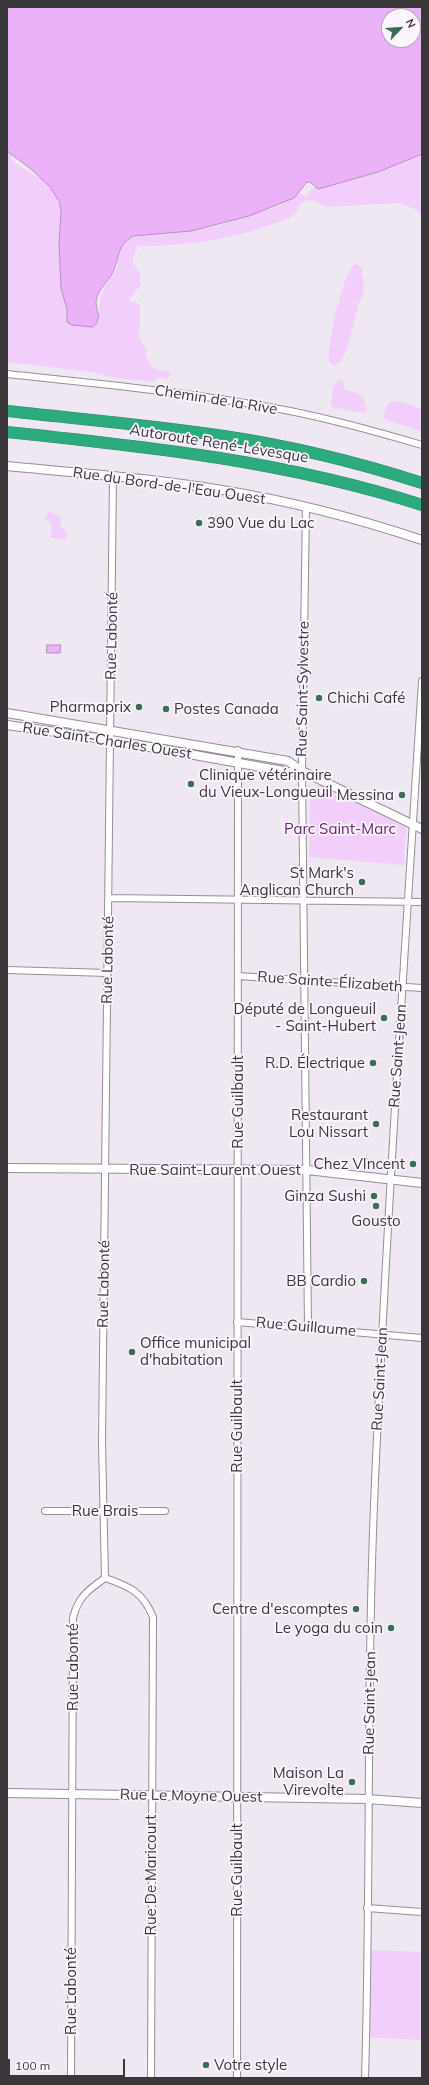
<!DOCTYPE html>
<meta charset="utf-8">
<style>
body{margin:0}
#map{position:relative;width:429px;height:2085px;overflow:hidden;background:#efe7f1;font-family:Mulish,sans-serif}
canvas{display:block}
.frame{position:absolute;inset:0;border:8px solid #3a373b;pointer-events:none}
.north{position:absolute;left:381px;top:8px;width:40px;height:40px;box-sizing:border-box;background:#fdf5fe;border:1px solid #afa9b0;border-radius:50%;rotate:65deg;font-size:11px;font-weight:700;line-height:16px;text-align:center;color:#3a373b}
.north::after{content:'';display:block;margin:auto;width:14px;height:18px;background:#376f57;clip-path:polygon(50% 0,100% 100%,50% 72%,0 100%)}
.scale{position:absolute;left:8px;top:2059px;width:117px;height:18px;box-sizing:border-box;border:2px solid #3a373b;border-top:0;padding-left:5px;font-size:12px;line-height:14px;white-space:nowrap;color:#3a373b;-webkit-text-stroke:3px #fdf5fe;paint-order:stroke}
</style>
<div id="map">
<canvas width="429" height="2085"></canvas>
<div class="frame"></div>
<div class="north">N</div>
<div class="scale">100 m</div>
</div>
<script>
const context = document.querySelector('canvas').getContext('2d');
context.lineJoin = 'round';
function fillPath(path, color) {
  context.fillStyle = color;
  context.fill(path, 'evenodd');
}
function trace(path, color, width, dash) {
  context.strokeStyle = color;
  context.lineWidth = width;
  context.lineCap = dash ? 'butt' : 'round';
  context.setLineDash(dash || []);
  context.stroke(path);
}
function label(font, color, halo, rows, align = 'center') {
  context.font = font + ' Mulish,sans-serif';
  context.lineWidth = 3.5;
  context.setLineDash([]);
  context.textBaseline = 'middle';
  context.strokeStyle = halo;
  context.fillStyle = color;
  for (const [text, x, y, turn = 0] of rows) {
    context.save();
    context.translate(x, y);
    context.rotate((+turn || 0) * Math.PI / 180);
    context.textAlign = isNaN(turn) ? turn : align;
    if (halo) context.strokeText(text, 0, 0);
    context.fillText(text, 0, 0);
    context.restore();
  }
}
fillPath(new Path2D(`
 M 7,152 L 12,155 L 11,160 C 26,173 41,174 54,192 C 65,208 59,259 61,280 C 61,292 67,304 67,316 L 84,325 L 95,325 L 99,317 L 100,299 L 104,288 L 117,268 L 117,256 L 128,239 L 136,235 L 172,233 L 217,226 L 284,204 L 299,193 L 306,196 L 315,186 L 318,189 L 322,188 L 378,172 L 422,154 L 422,215 L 415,209 L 399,203 L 326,207 C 318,201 307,196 299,206 C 298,208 297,212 295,214 C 292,217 285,219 281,221 C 236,239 187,246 138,246 L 132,261 L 140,274 L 141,285 L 129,299 L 131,302 L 136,302 L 140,306 L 140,327 L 138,335 L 146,349 L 147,359 L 151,365 L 156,369 L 169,371 L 170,376 L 167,379 L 158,377 L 153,382 L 116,378 L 92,372 L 7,362 Z
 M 355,264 L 360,266 L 362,269 C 362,276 365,287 363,294 C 363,297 359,301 358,305 C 355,317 347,363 334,366 L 329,362 C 327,346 342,274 355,264 Z
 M 339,379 L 343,382 L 345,390 L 354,392 L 363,397 L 367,411 L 364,413 L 331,407 L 333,387 Z
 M 392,401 L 402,402 L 422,409 L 422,430 L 420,431 L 383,419 L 386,407 Z
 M 49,511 L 61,517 L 60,525 L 66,532 L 66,539 L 51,538 L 51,524 L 45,519 Z
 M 319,785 L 406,827 L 404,865 L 309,857 L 310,792 Z
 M 366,1950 L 422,1952 L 422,2040 L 366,2037 Z`), '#f2cffa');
const water = new Path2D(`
 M 7,7 L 422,7 L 422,154 L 378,172 L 322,188 L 318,189 L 310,182 L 307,182 L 294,198 L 249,216 L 191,231 L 133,236 C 117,245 119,259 113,272 C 108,282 97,290 96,302 C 96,312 103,318 93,327 L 72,325 L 67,322 L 67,309 L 61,288 L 59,243 L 61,212 L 59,201 L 50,187 L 31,169 L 7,151 ZM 389,16 L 413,16 L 413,40 L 389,40 Z
 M 47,645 L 61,645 L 60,653 L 47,653 Z`);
fillPath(water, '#ecb2f8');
trace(water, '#b78dbf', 1);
const minor = new Path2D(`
 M 7,374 C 102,384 196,393 290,411 C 335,420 378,432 422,445
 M 306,507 L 302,771 L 308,1328
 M 109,898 L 422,902
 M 7,970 L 108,973
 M 238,976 L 422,988
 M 237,1322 L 422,1338
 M 45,1511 L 165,1511
 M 105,1578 L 102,1442 L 113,476
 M 105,1578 C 129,1586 143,1592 153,1617 L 151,2078
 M 367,1908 L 422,1912
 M 71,2078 L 73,1618 C 78,1597 88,1590 105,1578
 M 237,2078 L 238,750
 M 365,2078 C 371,1879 366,1680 375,1481 C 387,1214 405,948 422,681`);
const tertiary = new Path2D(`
 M 7,466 C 78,473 151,478 222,490 C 290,501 356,518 422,540
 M 7,713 L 288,761 L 302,771 L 422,829
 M 7,725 L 111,740 L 289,772 L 302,771
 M 7,1168 L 307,1170 L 422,1183
 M 7,1793 L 367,1799 L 422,1803`);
const motorway = new Path2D(`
 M 7,411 C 79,419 152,425 224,436 C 291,446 357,462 422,483
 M 7,432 C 150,447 285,461 422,505`);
trace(minor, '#958e97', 8);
trace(tertiary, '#958e97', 10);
trace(motorway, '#318267', 12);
trace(minor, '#fff', 6);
trace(tertiary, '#fff', 8);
trace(motorway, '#2cab7e', 11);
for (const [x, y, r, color] of [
 [199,523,4,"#376f57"],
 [319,698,4,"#376f57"],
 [139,707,4,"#376f57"],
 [166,709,4,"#376f57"],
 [191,784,4,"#376f57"],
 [402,795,4,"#376f57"],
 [362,882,4,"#376f57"],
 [384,1018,4,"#376f57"],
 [373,1063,4,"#376f57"],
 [376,1124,4,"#376f57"],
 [413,1164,4,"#376f57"],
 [374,1196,4,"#376f57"],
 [376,1206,4,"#376f57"],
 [364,1281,4,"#376f57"],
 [132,1352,4,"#376f57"],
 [356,1609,4,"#376f57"],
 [391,1628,4,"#376f57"],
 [352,1782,4,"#376f57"],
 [206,2065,4,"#376f57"]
]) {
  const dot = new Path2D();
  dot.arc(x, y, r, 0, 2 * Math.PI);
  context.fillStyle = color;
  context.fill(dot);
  trace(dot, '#fdf5fe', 1.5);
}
label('15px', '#3a373b', '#fdf5fe', [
 ["Chemin de la Rive",216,400,9],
 ["Autoroute René-Lévesque",219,444,9],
 ["Rue du Bord-de-l'Eau Ouest",169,486,8],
 ["Rue Labonté",112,636,-89],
 ["Rue Saint-Sylvestre",303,689,-89],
 ["Rue Saint-Charles Ouest",107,741,9],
 ["Rue Labonté",108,960,-89],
 ["Rue Sainte-Élizabeth",330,982,4],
 ["Rue Saint-Jean",398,1056,-86],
 ["Rue Guilbault",238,1102,-90],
 ["Rue Saint-Laurent Ouest",215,1170],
 ["Rue Labonté",104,1284,-89],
 ["Rue Guillaume",306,1327,5],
 ["Rue Saint-Jean",380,1379,-87],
 ["Rue Guilbault",237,1426,-90],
 ["Rue Brais",105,1511],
 ["Rue Labonté",73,1667,-90],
 ["Rue Saint-Jean",370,1703,-89],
 ["Rue Le Moyne Ouest",191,1796,1],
 ["Rue Guilbault",237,1870,-90],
 ["Rue De Maricourt",151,1875,-90],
 ["Rue Labonté",71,1991,-90]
]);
label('15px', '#3a373b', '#fdf5fe', [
 ["390 Vue du Lac",207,523,"left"],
 ["Chichi Café",327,698,"left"],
 ["Pharmaprix",131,707],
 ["Postes Canada",174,709,"left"],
 ["Clinique vétérinaire",199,775,"left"],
 ["du Vieux-Longueuil",199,792,"left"],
 ["Messina",394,795],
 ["St Mark's",354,873],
 ["Anglican Church",354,890],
 ["Député de Longueuil",376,1009],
 ["- Saint-Hubert",376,1026],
 ["R.D. Électrique",365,1063],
 ["Restaurant",368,1115],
 ["Lou Nissart",368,1132],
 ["Chez VIncent",405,1164],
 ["Ginza Sushi",366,1196],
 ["Gousto",376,1221,"center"],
 ["BB Cardio",356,1281],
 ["Office municipal",140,1343,"left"],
 ["d'habitation",140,1360,"left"],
 ["Centre d'escomptes",348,1609],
 ["Le yoga du coin",383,1628],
 ["Maison La",344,1773],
 ["Virevolte",344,1790],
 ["Votre style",214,2065,"left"]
], 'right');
label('15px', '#692677', '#fdf5fe', [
 ["Parc Saint-Marc",340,829]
]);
</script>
